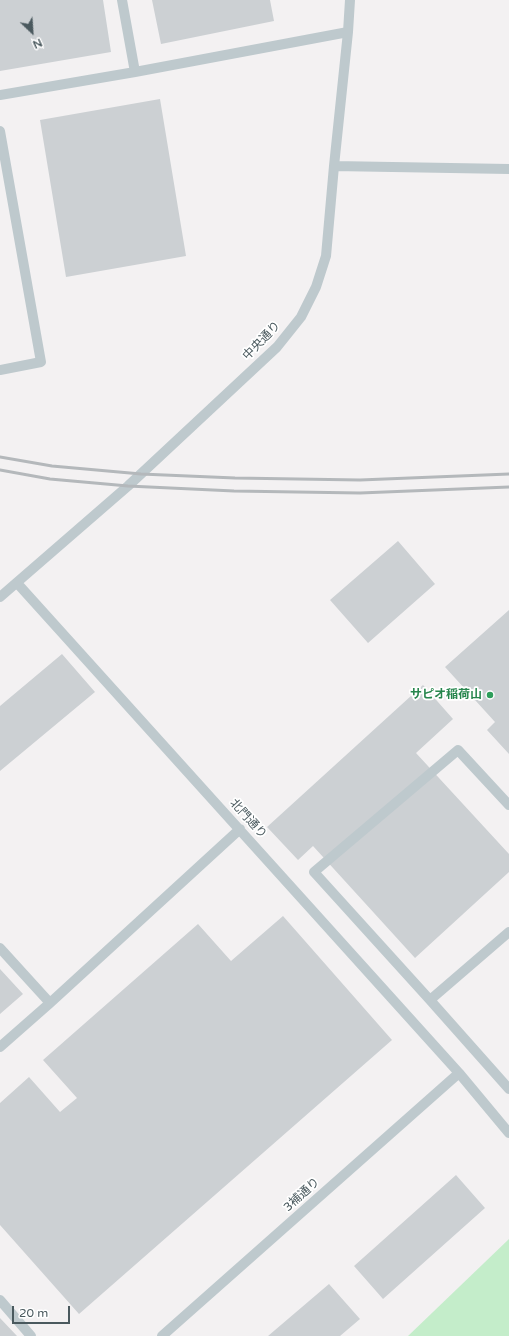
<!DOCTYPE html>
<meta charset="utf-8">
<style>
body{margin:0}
#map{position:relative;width:509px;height:1336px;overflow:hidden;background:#f3f1f2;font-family:"Varela Round",sans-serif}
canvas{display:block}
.north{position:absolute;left:12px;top:12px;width:40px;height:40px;-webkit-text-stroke:3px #fff;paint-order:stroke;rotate:155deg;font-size:11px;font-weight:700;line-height:16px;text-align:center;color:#4a595e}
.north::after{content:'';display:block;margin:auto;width:14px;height:18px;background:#4a595e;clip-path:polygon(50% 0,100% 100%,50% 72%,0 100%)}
.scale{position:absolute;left:12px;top:1306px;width:58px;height:18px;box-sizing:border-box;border:2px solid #4a595e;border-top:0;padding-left:5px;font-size:12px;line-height:14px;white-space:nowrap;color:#4a595e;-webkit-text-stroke:3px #fff;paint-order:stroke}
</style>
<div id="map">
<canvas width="509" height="1336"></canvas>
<div class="north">N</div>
<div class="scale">20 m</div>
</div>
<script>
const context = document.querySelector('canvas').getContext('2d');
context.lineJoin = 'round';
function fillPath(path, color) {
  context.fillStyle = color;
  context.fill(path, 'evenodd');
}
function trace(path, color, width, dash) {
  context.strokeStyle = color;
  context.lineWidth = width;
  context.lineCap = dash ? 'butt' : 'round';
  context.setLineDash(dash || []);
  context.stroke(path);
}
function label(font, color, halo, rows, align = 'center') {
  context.font = font + ' "Varela Round","Noto Sans JP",sans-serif';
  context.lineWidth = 3.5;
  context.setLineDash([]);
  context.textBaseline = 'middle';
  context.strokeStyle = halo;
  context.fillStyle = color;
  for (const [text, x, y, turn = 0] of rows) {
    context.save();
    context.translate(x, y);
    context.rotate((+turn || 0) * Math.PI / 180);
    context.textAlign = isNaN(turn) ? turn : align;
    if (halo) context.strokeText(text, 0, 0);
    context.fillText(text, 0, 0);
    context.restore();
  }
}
fillPath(new Path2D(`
 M 509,1239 L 509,1336 L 408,1336 Z`), '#c4edca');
fillPath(new Path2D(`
 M 0,0 L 103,0 L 111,52 L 0,71 Z
 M 152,0 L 270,0 L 274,21 L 161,44 Z
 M 160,99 L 186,256 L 66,277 L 40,120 Z
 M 398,541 L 435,584 L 368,643 L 330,600 Z
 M 509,610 L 509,754 L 487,730 L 495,722 L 445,667 Z
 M 62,654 L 95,692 L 0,771 L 0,706 Z
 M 423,685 L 453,719 L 416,753 L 509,854 L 509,872 L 415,958 L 313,846 L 298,860 L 267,827 Z
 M 283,916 L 392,1040 L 79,1314 L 0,1225 L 0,1103 L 29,1077 L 60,1112 L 77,1098 L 43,1060 L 198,924 L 231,961 Z
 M 0,969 L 23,994 L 0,1014 Z
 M 456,1175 L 485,1208 L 383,1299 L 354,1266 Z
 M 329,1284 L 360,1319 L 340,1336 L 268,1336 Z
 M 0,1318 L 17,1336 L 0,1336 Z`), '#ccd0d3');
trace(new Path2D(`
 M 122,0 L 135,72
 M 0,95 L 135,72 L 348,32
 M 0,131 L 41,362 L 0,370
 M 334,166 L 509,169
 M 17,583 L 459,1073 L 509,1133
 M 0,597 L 128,486 L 277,347 L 301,317 L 316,287 L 326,256 L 334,166 L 348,32 L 350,0
 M 509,805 L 458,750 L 314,872 L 430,1000 L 509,932
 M 0,948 L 50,1003
 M 430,1000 L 509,1089
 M 0,1047 L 50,1003 L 240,829
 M 0,1300 L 31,1336
 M 162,1336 L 459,1073`), '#bec9cd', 10);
trace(new Path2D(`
 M 0,457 L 52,466 L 141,474 L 235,478 L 360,480 L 509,474
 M 0,470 L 50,479 L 128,486 L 234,491 L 360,493 L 509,487`), '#b4b8bb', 3);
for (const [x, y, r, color] of [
 [490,695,4,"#2e9e5b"]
]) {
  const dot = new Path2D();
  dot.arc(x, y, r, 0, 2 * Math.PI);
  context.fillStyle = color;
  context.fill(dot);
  trace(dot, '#fff', 1.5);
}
label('12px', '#4a595e', '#fff', [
 ["中央通り",262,341,-46],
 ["北門通り",248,819,48],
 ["3補通り",302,1195,-42]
]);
label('bold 12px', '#27864d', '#fff', [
 ["サピオ稲荷山",482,695]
], 'right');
</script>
